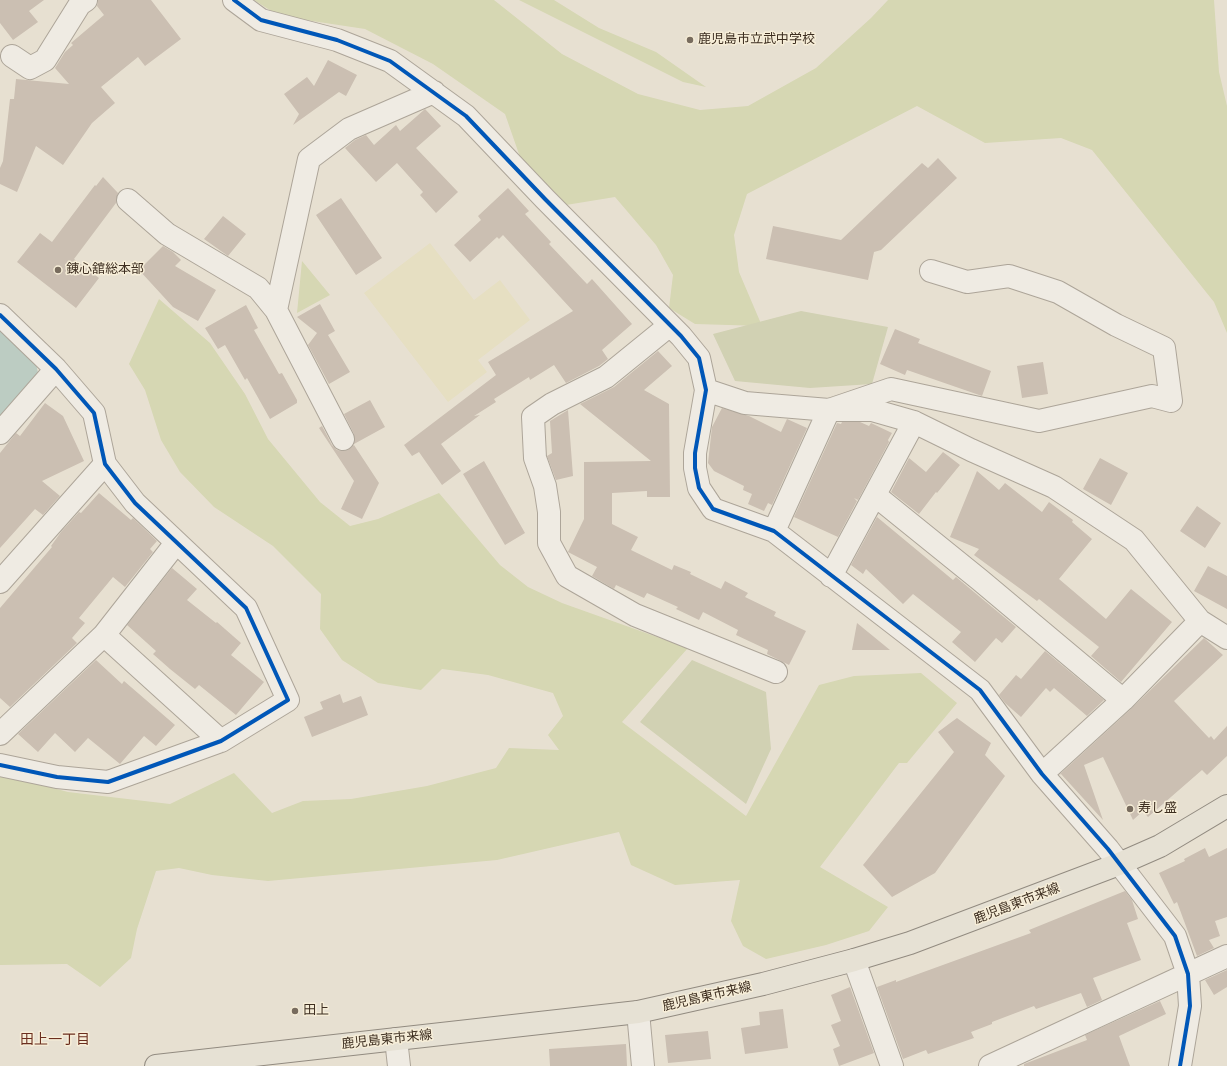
<!DOCTYPE html>
<meta charset="utf-8">
<style>
body{margin:0}
canvas{display:block;background:#e7e0d1}
</style>
<canvas width="1227" height="1066"></canvas>
<script>
const context = document.querySelector('canvas').getContext('2d');
context.lineJoin = 'round';
function fillPath(path, color) {
  context.fillStyle = color;
  context.fill(path, 'evenodd');
}
function trace(path, color, width, dash) {
  context.strokeStyle = color;
  context.lineWidth = width;
  context.lineCap = dash ? 'butt' : 'round';
  context.setLineDash(dash || []);
  context.stroke(path);
}
function label(font, color, halo, rows, align = 'center') {
  context.font = font + ' "Times New Roman","Noto Sans JP",serif';
  context.lineWidth = 3;
  context.setLineDash([]);
  context.textBaseline = 'middle';
  context.strokeStyle = halo;
  context.fillStyle = color;
  for (const [text, x, y, turn = 0] of rows) {
    context.save();
    context.translate(x, y);
    context.rotate((+turn || 0) * Math.PI / 180);
    context.textAlign = isNaN(turn) ? turn : align;
    if (halo) context.strokeText(text, 0, 0);
    context.fillText(text, 0, 0);
    context.restore();
  }
}
fillPath(new Path2D(`
 M 430,243 L 474,300 L 500,280 L 530,320 L 478,360 L 487,372 L 448,402 L 364,293 Z`), '#e6dfc2');
fillPath(new Path2D(`
 M 254,0 L 494,0 L 562,54 L 638,94 L 700,110 L 748,106 L 816,68 L 871,18 L 888,0 L 1214,0 L 1219,72 L 1227,106 L 1227,333 L 1214,302 L 1092,150 L 1061,138 L 985,143 L 917,106 L 747,194 L 734,235 L 739,272 L 762,326 L 695,324 L 669,308 L 673,275 L 656,245 L 615,197 L 566,205 L 520,157 L 505,114 L 433,64 L 365,29 L 279,16 Z
 M 519,0 L 554,0 L 599,28 L 656,52 L 706,87 L 683,82 Z
 M 302,261 L 330,295 L 297,313 Z
 M 159,299 L 210,343 L 245,394 L 268,439 L 320,502 L 350,526 L 378,519 L 439,493 L 500,565 L 528,587 L 562,603 L 688,648 L 622,722 L 746,816 L 819,685 L 854,676 L 921,673 L 957,703 L 907,763 L 899,763 L 820,867 L 888,907 L 869,931 L 826,945 L 766,959 L 743,946 L 731,921 L 740,880 L 675,885 L 631,865 L 619,832 L 497,860 L 268,881 L 212,875 L 179,868 L 156,871 L 137,929 L 131,958 L 100,987 L 67,964 L 0,965 L 0,774 L 68,792 L 170,804 L 234,773 L 272,813 L 303,801 L 351,799 L 427,786 L 496,768 L 509,748 L 559,750 L 548,735 L 563,716 L 553,693 L 488,675 L 442,669 L 421,690 L 378,683 L 342,660 L 320,629 L 321,594 L 273,546 L 214,507 L 180,472 L 161,440 L 145,390 L 129,364 Z`), '#d6d7b3');
fillPath(new Path2D(`
 M 801,311 L 888,327 L 872,384 L 810,388 L 735,381 L 713,334 Z
 M 692,660 L 766,692 L 771,749 L 746,804 L 640,722 Z`), '#d1d1b3');
fillPath(new Path2D(`
 M 0,331 L 36,363 L 38,373 L 0,419 Z`), '#bcccc2');
fillPath(new Path2D(`
 M 0,0 L 44,0 L 29,11 L 38,22 L 13,40 L 0,23 Z
 M 98,0 L 151,0 L 181,39 L 145,66 L 138,57 L 101,87 L 115,103 L 92,123 L 63,165 L 36,146 L 17,192 L 0,184 L 0,168 L 3,161 L 10,99 L 14,99 L 16,79 L 69,84 L 55,68 L 65,52 L 73,45 L 71,43 L 104,15 L 97,6 Z
 M 328,60 L 357,75 L 346,96 L 339,92 L 293,125 L 299,114 L 284,94 L 307,77 L 314,86 Z
 M 425,109 L 441,126 L 416,148 L 458,192 L 436,213 L 420,195 L 423,192 L 397,163 L 376,182 L 345,148 L 355,140 L 366,135 L 374,145 L 396,125 L 400,131 Z
 M 938,158 L 957,178 L 881,250 L 874,252 L 868,280 L 766,259 L 773,226 L 841,240 L 922,163 L 928,168 Z
 M 103,177 L 118,193 L 116,203 L 74,259 L 99,278 L 76,308 L 17,262 L 40,233 L 52,242 L 95,185 L 96,186 Z
 M 508,188 L 529,211 L 525,214 L 551,242 L 549,244 L 587,284 L 592,279 L 632,324 L 602,350 L 608,359 L 599,366 L 566,383 L 554,365 L 530,380 L 529,377 L 494,399 L 496,402 L 474,416 L 480,415 L 441,444 L 461,471 L 442,485 L 419,452 L 412,456 L 404,445 L 496,375 L 488,362 L 573,311 L 503,235 L 499,239 L 497,237 L 470,262 L 454,245 L 481,220 L 478,216 Z
 M 341,198 L 382,258 L 356,275 L 316,215 Z
 M 223,216 L 246,234 L 228,256 L 204,239 Z
 M 163,246 L 173,252 L 181,260 L 175,266 L 216,290 L 198,321 L 173,307 L 139,270 Z
 M 320,304 L 335,331 L 328,335 L 350,372 L 329,384 L 308,345 L 317,333 L 297,317 Z
 M 246,305 L 258,328 L 254,330 L 279,374 L 282,373 L 297,400 L 297,403 L 270,419 L 247,378 L 245,380 L 225,345 L 218,349 L 205,328 Z
 M 895,329 L 920,339 L 918,343 L 991,371 L 982,396 L 907,370 L 905,375 L 880,364 Z
 M 658,351 L 672,366 L 644,390 L 669,404 L 670,497 L 647,497 L 647,491 L 612,493 L 612,524 L 638,537 L 631,550 L 672,570 L 674,565 L 691,572 L 690,574 L 721,589 L 725,581 L 748,593 L 745,597 L 776,612 L 774,616 L 806,631 L 789,665 L 767,654 L 768,650 L 736,635 L 738,630 L 703,612 L 699,620 L 676,609 L 678,607 L 647,593 L 644,598 L 616,585 L 614,589 L 592,576 L 597,567 L 568,552 L 584,519 L 584,462 L 651,461 L 580,404 L 614,387 Z
 M 1043,362 L 1048,394 L 1022,398 L 1017,366 Z
 M 370,400 L 385,427 L 354,444 L 354,434 L 344,414 Z
 M 45,403 L 63,416 L 84,461 L 42,481 L 60,496 L 43,515 L 35,509 L 0,548 L 0,453 L 16,433 L 20,436 Z
 M 722,408 L 749,416 L 781,432 L 787,419 L 807,428 L 772,505 L 768,503 L 764,511 L 748,504 L 752,494 L 743,490 L 744,486 L 714,471 L 708,463 L 712,427 Z
 M 568,410 L 573,476 L 556,480 L 547,456 L 552,453 L 550,421 Z
 M 842,422 L 860,422 L 869,426 L 871,423 L 892,433 L 888,440 L 889,442 L 858,500 L 854,498 L 857,501 L 838,537 L 794,517 L 837,423 L 841,424 Z
 M 322,426 L 332,445 L 337,450 L 342,451 L 348,450 L 354,445 L 379,483 L 362,519 L 341,509 L 354,481 L 319,428 Z
 M 943,452 L 960,465 L 937,493 L 936,492 L 919,514 L 891,492 L 909,458 L 926,472 Z
 M 1100,458 L 1128,473 L 1111,505 L 1083,489 Z
 M 484,461 L 525,533 L 505,545 L 463,474 Z
 M 977,471 L 999,490 L 1005,483 L 1042,512 L 1049,502 L 1073,520 L 1072,522 L 1092,539 L 1059,579 L 1106,619 L 1131,589 L 1172,622 L 1121,682 L 1091,656 L 1099,647 L 1039,599 L 1037,601 L 974,555 L 979,549 L 950,537 Z
 M 99,493 L 131,520 L 133,518 L 157,541 L 150,549 L 153,552 L 125,587 L 113,577 L 79,618 L 85,623 L 72,638 L 77,643 L 10,707 L 0,698 L 0,608 L 52,547 L 51,546 L 61,532 L 79,512 L 81,513 Z
 M 1197,506 L 1221,523 L 1205,548 L 1180,531 Z
 M 877,517 L 953,580 L 956,577 L 1016,627 L 1002,643 L 996,638 L 975,662 L 952,642 L 961,632 L 913,594 L 903,604 L 866,569 L 863,574 L 851,565 Z
 M 1208,566 L 1227,576 L 1227,609 L 1194,591 Z
 M 172,568 L 197,589 L 187,600 L 216,623 L 217,622 L 241,643 L 231,655 L 264,682 L 236,715 L 199,685 L 195,689 L 170,669 L 153,654 L 156,651 L 127,625 Z
 M 857,623 L 890,650 L 852,650 Z
 M 1204,638 L 1223,655 L 1174,701 L 1209,738 L 1211,736 L 1214,740 L 1227,726 L 1227,756 L 1207,775 L 1202,770 L 1148,817 L 1143,811 L 1133,820 L 1103,757 L 1084,765 L 1103,820 L 1061,774 L 1059,775 L 1131,709 Z
 M 1045,651 L 1104,700 L 1087,716 L 1054,688 L 1050,692 L 1046,688 L 1021,717 L 1005,703 L 999,695 L 1016,675 L 1021,679 Z
 M 96,660 L 122,684 L 124,681 L 175,725 L 156,746 L 144,736 L 120,764 L 88,738 L 75,752 L 55,733 L 38,752 L 18,734 Z
 M 340,694 L 343,703 L 361,696 L 368,715 L 312,737 L 304,717 L 323,709 L 320,702 Z
 M 957,718 L 991,743 L 985,755 L 1005,776 L 935,873 L 892,897 L 863,865 L 954,752 L 938,732 Z
 M 1205,848 L 1209,857 L 1227,848 L 1227,917 L 1215,921 L 1220,936 L 1209,940 L 1214,948 L 1197,956 L 1177,902 L 1174,904 L 1159,873 L 1185,861 L 1184,859 Z
 M 1125,891 L 1132,900 L 1138,919 L 1127,923 L 1141,960 L 1093,978 L 1102,1000 L 1087,1007 L 1081,993 L 1036,1009 L 1034,1006 L 992,1022 L 992,1024 L 971,1032 L 974,1038 L 928,1054 L 926,1050 L 903,1059 L 877,987 L 896,980 L 896,982 L 1031,933 L 1029,930 Z
 M 1227,970 L 1227,987 L 1214,995 L 1205,980 Z
 M 850,987 L 874,1053 L 839,1066 L 833,1049 L 840,1046 L 831,1025 L 841,1021 L 831,995 Z
 M 1160,1001 L 1166,1014 L 1119,1036 L 1130,1066 L 1024,1066 L 1024,1064 L 1087,1040 L 1085,1035 Z
 M 783,1009 L 788,1048 L 745,1054 L 741,1028 L 760,1025 L 759,1012 Z
 M 708,1031 L 711,1059 L 668,1063 L 665,1035 Z
 M 626,1044 L 627,1066 L 550,1066 L 549,1049 Z`), '#cbbfb2');
const street = new Path2D(`
 M 234,0 L 261,20 L 337,40 L 390,61 L 466,116 L 545,199 L 681,336 L 699,358 L 706,390 L 695,453 L 695,468 L 699,488 L 713,509 L 774,531 L 980,690 L 1042,774 L 1108,849 L 1175,936 L 1188,974 L 1190,1006 L 1180,1066
 M 12,56 L 30,68 L 45,60 L 80,4 L 86,0
 M 128,200 L 167,234 L 258,288 L 276,310
 M 0,315 L 56,369 L 94,413 L 105,464 L 135,503 L 246,608 L 288,700 L 221,741 L 108,782 L 57,777 L 0,765
 M 670,325 L 606,377 L 552,404 L 533,417 L 535,458 L 545,486 L 549,512 L 549,543 L 567,576 L 635,615 L 776,672
 M 706,390 L 745,403 L 829,410 L 872,410 L 914,422 L 971,450 L 1054,487 L 1134,540 L 1200,621 L 1227,638
 M 0,433 L 56,369
 M 343,439 L 276,310 L 309,159 L 349,129 L 434,92
 M 876,496 L 980,580 L 1123,700
 M 774,531 L 829,410 L 891,389 L 1039,421 L 1152,396 L 1171,401 L 1164,348 L 1116,325 L 1058,292 L 1009,276 L 967,282 L 931,271
 M 831,576 L 914,422
 M 0,582 L 105,464
 M 104,635 L 221,741
 M 0,734 L 104,635 L 176,543
 M 1042,774 L 1123,700 L 1200,621
 M 854,960 L 892,1066
 M 638,1012 L 643,1066
 M 396,1039 L 399,1066
 M 990,1066 L 1227,956`);
const primary = new Path2D(`
 M 156,1066 L 638,1012 L 763,984 L 854,960 L 910,943 L 1119,864 L 1160,846 L 1227,806`);
trace(street, '#ada599', 24);
trace(primary, '#928b80', 24);
trace(street, '#efebe3', 22);
trace(primary, '#e6e1d4', 22);
trace(new Path2D(`
 M 234,0 L 261,20 L 337,40 L 390,61 L 466,116 L 545,199 L 681,336 L 699,358 L 706,390 L 695,453 L 695,468 L 699,488 L 713,509 L 774,531 L 980,690 L 1042,774 L 1108,849 L 1175,936 L 1188,974 L 1190,1006 L 1180,1066
 M 0,315 L 56,369 L 94,413 L 105,464 L 135,503 L 246,608 L 288,700 L 221,741 L 108,782 L 57,777 L 0,765`), '#0057b8', 4);
for (const [x, y, r, color] of [
 [690,40,4,"#786c5e"],
 [58,270,4,"#786c5e"],
 [1130,809,4,"#786c5e"],
 [295,1011,4,"#786c5e"]
]) {
  const dot = new Path2D();
  dot.arc(x, y, r, 0, 2 * Math.PI);
  context.fillStyle = color;
  context.fill(dot);
  trace(dot, '#f7eed8', 1.5);
}
label('13px', '#3d2e20', '#f7eed8', [
 ["鹿児島市立武中学校",698,40],
 ["錬心舘総本部",66,270],
 ["寿し盛",1138,809],
 ["田上",303,1011]
], 'left');
label('13px', '#3d2e20', '#f7eed8', [
 ["鹿児島東市来線",1017,904,-21],
 ["鹿児島東市来線",707,997,-13],
 ["鹿児島東市来線",387,1040,-6]
]);
label('14px', '#6b2e1e', '#f7eed8', [
 ["田上一丁目",55,1040]
]);
</script>
